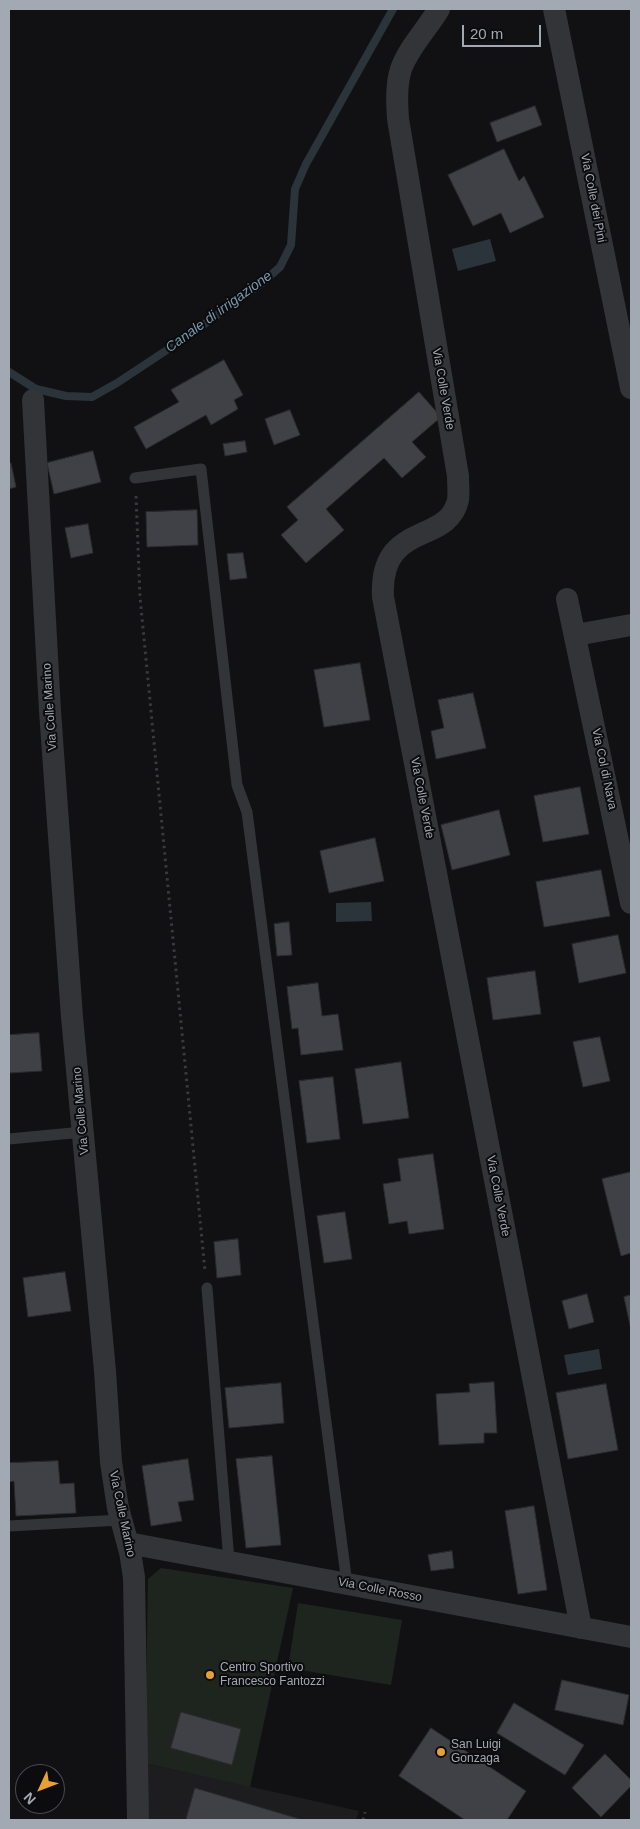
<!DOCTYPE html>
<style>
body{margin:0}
#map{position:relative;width:640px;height:1829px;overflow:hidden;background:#111113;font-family:Helvetica,sans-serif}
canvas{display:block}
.frame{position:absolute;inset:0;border:10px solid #a3a9b3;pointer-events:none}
.north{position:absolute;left:15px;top:1764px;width:50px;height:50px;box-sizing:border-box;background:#0c0c0e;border:1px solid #484b50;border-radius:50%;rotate:227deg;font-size:14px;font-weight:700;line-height:20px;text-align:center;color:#a3a9b3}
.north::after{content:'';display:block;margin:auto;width:18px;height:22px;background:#e8a034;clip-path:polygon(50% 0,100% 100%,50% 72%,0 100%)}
.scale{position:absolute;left:462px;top:25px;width:79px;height:22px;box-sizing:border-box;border:2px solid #a3a9b3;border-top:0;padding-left:6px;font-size:15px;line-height:18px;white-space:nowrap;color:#a3a9b3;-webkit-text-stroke:4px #0c0c0e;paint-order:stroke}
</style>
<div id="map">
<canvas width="640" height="1829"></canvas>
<div class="frame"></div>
<div class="north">N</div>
<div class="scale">20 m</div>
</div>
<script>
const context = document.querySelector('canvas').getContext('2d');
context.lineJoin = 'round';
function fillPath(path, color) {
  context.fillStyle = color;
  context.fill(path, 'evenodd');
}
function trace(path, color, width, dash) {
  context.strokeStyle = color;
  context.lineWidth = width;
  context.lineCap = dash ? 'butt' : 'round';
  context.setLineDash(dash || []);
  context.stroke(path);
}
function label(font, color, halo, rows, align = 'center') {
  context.font = font + ' Helvetica,sans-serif';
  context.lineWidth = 4;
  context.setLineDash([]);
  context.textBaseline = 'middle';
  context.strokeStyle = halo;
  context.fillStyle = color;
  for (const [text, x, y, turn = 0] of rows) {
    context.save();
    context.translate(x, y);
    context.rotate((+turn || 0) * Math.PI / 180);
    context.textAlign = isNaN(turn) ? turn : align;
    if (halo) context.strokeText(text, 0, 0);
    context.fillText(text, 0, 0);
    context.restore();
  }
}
fillPath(new Path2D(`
 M 145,1763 L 359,1811 L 356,1820 L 146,1820 Z`), '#1d1d20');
fillPath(new Path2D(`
 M 161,1568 L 293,1588 L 250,1787 L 145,1763 L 148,1579 Z
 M 298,1603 L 402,1620 L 391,1685 L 288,1668 Z`), '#1e251e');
fillPath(new Path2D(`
 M 490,239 L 496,261 L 458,271 L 452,249 Z
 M 371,902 L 372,921 L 336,922 L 336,903 Z
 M 599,1349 L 602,1369 L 568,1375 L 564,1355 Z`), '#2b343a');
trace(new Path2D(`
 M 9,372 L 36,389 L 66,396 L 92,397 L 117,383 L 185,338 L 262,283 L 280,267 L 291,245 L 295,189 L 306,164 L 393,9`), '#2b343a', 8);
const building = new Path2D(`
 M 535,106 L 542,125 L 497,142 L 490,123 Z
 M 504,149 L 519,181 L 524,176 L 544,217 L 510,233 L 501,213 L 473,226 L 448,175 Z
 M 224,360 L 243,395 L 234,400 L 238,409 L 211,425 L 206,415 L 146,449 L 134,427 L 179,402 L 171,390 Z
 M 419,392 L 441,417 L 412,442 L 426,457 L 402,478 L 384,458 L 326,509 L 344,530 L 306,563 L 281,535 L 298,520 L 287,507 Z
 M 290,410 L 300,435 L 274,445 L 265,419 Z
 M 245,441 L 247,452 L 225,456 L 223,444 Z
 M 93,451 L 101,482 L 54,494 L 47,463 Z
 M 11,463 L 16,487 L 9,489 L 9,464 Z
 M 197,510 L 198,545 L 147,547 L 146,512 Z
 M 88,524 L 93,553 L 71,558 L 65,528 Z
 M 243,553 L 247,578 L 230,580 L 227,554 Z
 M 360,663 L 370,720 L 324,727 L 314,670 Z
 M 473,693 L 486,748 L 436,759 L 431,731 L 444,728 L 438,700 Z
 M 580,787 L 589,834 L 543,842 L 534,796 Z
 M 499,810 L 510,855 L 452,870 L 441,825 Z
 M 375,838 L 384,881 L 329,893 L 320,851 Z
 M 601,870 L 610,916 L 544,927 L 536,882 Z
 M 289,922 L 292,955 L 277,956 L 274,924 Z
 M 618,935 L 626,973 L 579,983 L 572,944 Z
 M 535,971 L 541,1014 L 493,1020 L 487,978 Z
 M 318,983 L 322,1016 L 338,1014 L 343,1050 L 301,1055 L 298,1028 L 292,1029 L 287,987 Z
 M 39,1033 L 42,1071 L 9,1073 L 9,1035 Z
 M 600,1037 L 610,1081 L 583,1087 L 573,1042 Z
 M 401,1062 L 409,1118 L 363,1124 L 355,1069 Z
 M 333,1077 L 340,1139 L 307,1143 L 299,1081 Z
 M 433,1154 L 444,1229 L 409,1234 L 407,1221 L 389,1224 L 383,1184 L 401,1181 L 398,1159 Z
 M 631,1172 L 631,1253 L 621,1256 L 602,1179 Z
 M 345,1212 L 352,1259 L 324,1263 L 317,1216 Z
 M 238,1239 L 241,1275 L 217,1278 L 214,1242 Z
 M 65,1272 L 71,1311 L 28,1317 L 23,1278 Z
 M 587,1294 L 594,1322 L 569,1329 L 562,1301 Z
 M 631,1295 L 631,1330 L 624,1297 Z
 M 494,1382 L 497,1433 L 484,1433 L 484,1443 L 439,1445 L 436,1394 L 470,1392 L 469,1384 Z
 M 281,1383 L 284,1423 L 229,1428 L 225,1388 Z
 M 606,1384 L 618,1450 L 568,1459 L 556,1393 Z
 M 272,1456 L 281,1545 L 246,1548 L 236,1459 Z
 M 188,1459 L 194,1500 L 178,1502 L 182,1521 L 151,1526 L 142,1466 Z
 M 58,1461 L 60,1484 L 74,1483 L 76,1513 L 16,1516 L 14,1481 L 9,1482 L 9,1463 Z
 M 534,1506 L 547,1590 L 518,1594 L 505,1511 Z
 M 452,1551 L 454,1568 L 431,1571 L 428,1555 Z
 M 562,1680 L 629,1695 L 623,1725 L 555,1710 Z
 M 514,1703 L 584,1745 L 565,1775 L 497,1733 Z
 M 181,1712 L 241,1729 L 232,1765 L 171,1748 Z
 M 431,1728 L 526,1791 L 507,1820 L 465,1820 L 399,1776 Z
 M 605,1754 L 631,1780 L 631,1786 L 601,1817 L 572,1788 Z
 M 195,1788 L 303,1820 L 186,1820 Z`);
fillPath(building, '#404146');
trace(building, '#2b2b2f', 1);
trace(new Path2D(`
 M 136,496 L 140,597 L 205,1271
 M 363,1820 L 365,1812`), '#383a3e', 3, [2.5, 4]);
trace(new Path2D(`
 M 135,478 L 201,469 L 237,785 L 247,812 L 347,1584
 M 9,1139 L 83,1132
 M 207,1288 L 229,1561
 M 9,1526 L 121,1520`), '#323437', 11);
trace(new Path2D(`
 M 439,9 C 427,29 409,47 401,69 C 396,85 397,103 398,119 L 458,476 C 458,484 459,492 458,500 C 448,546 379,520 383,597 L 581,1628
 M 554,9 L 631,388
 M 33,400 L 50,711 L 72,1017 L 105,1371 L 111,1462 L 118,1508 L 130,1552 L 134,1577 L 138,1820
 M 567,599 L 631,903
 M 576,635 L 631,625
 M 128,1543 L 631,1637`), '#323437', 22);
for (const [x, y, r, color] of [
 [210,1675,5,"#e8a034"],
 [441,1752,5,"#e8a034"]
]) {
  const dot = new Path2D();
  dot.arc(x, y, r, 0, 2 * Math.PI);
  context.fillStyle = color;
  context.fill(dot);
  trace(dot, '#0c0c0e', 2);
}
label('12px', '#a3a9b3', '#0c0c0e', [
 ["Via Colle dei Pini",593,198,79],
 ["Via Colle Verde",443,389,80],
 ["Via Colle Marino",50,707,-94],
 ["Via Col di Nava",604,769,78],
 ["Via Colle Verde",422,798,79],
 ["Via Colle Marino",81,1111,-95],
 ["Via Colle Verde",498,1196,79],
 ["Via Colle Marino",122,1514,78],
 ["Via Colle Rosso",380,1590,11]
]);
label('12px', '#a3a9b3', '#0c0c0e', [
 ["Centro Sportivo",220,1668],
 ["Francesco Fantozzi",220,1682],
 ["San Luigi",451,1745],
 ["Gonzaga",451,1759]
], 'left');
label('italic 14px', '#7b99ad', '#0c0c0e', [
 ["Canale di irrigazione",219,312,-36]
]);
</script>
